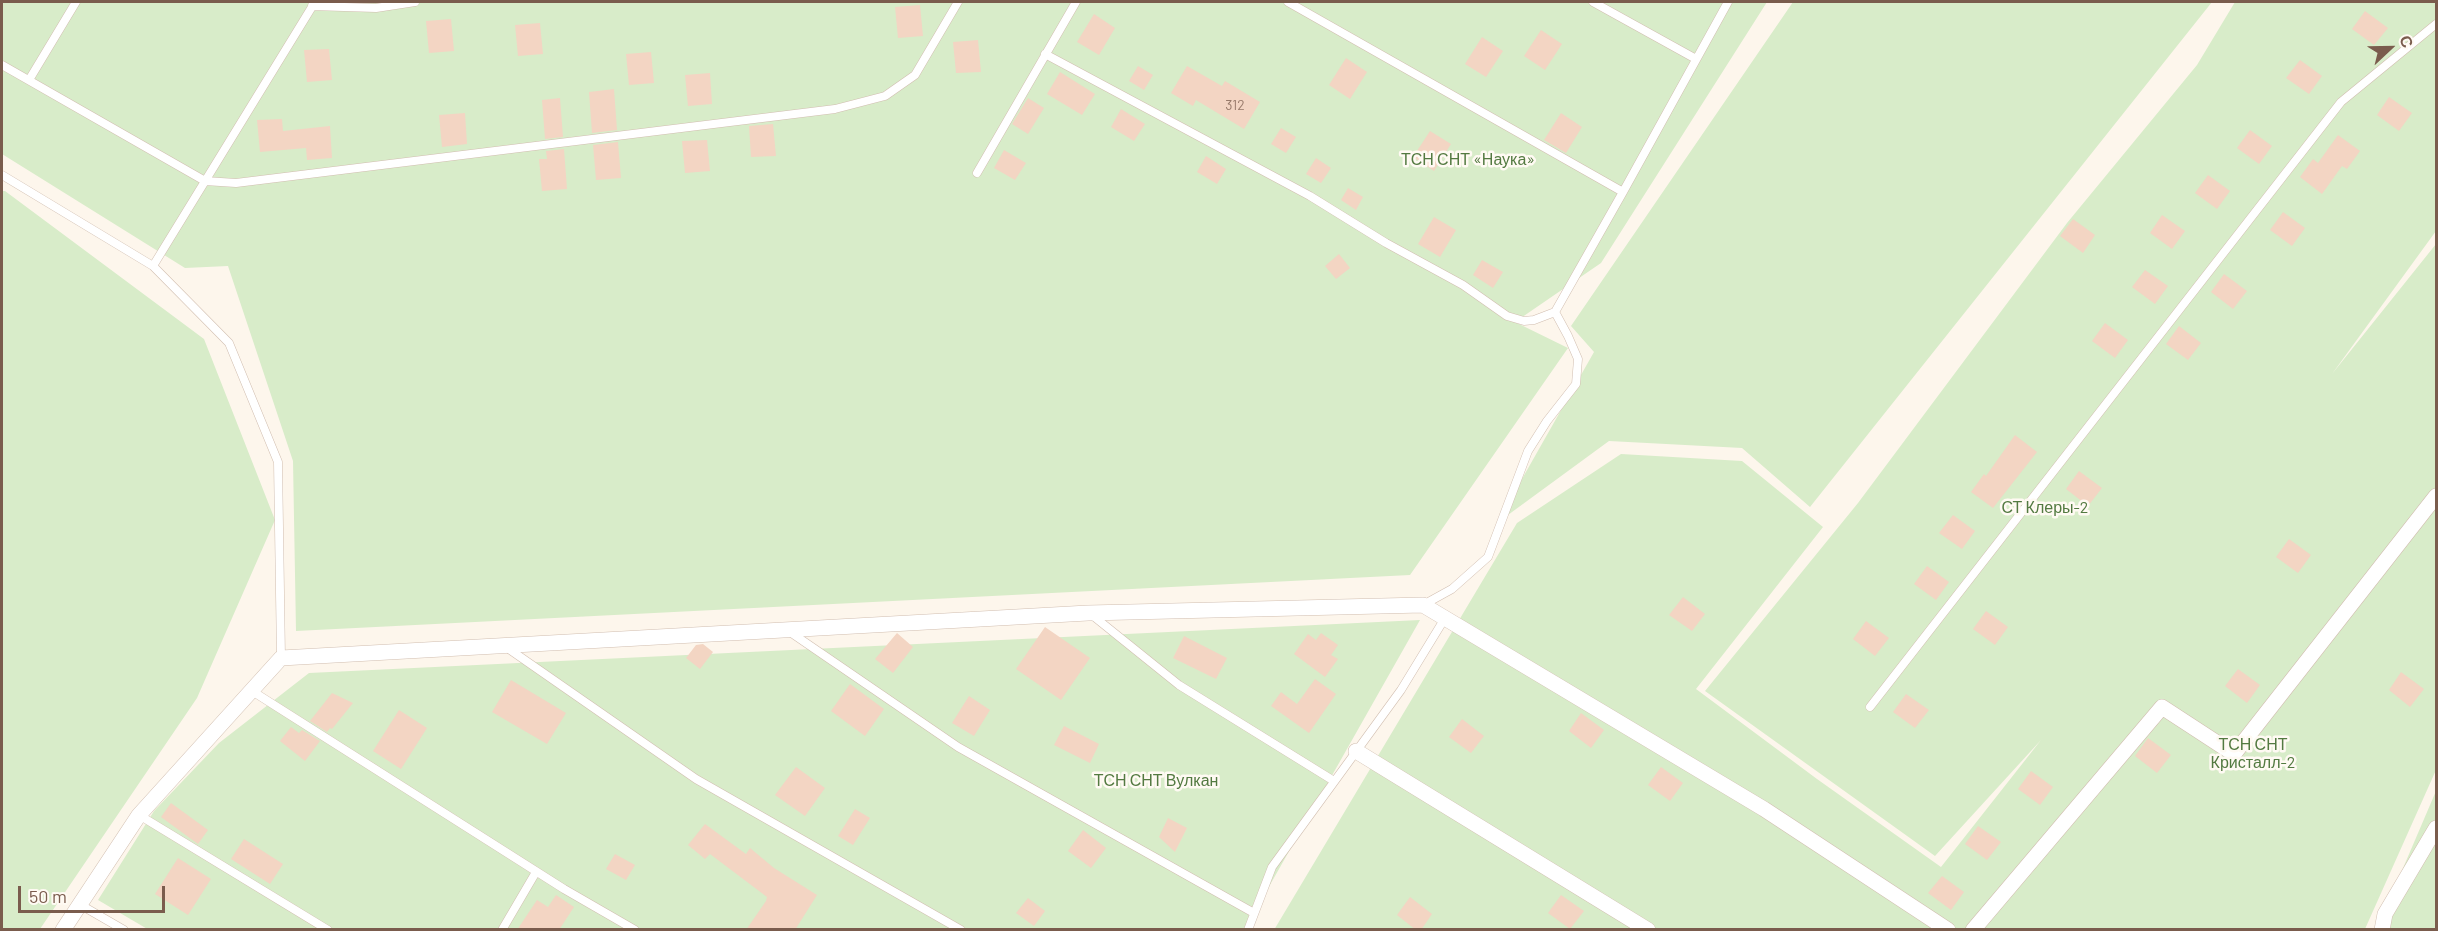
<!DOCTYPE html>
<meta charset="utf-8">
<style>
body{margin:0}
#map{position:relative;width:2438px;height:931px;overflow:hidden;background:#fdf6ec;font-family:Barlow,sans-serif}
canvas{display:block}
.frame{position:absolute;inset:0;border:3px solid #7a5c4d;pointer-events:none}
.north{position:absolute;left:2360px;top:18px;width:60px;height:60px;-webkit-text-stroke:4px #fffaf3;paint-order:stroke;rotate:68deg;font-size:16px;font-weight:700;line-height:24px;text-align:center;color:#7a5c4d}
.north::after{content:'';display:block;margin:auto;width:21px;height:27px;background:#7a5c4d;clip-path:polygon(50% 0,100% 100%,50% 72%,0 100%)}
.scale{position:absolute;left:18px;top:886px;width:147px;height:27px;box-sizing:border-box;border:3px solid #7a5c4d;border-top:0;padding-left:8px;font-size:18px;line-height:21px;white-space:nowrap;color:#7a5c4d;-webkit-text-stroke:4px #fffaf3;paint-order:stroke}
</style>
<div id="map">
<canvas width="2438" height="931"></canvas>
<div class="frame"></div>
<div class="north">С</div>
<div class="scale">50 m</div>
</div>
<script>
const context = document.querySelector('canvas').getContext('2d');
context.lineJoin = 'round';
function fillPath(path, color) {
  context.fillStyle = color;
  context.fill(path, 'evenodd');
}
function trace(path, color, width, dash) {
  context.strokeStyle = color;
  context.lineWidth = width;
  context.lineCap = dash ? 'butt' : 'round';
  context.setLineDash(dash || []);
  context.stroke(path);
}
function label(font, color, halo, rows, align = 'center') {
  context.font = font + ' Barlow,sans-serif';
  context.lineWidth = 5;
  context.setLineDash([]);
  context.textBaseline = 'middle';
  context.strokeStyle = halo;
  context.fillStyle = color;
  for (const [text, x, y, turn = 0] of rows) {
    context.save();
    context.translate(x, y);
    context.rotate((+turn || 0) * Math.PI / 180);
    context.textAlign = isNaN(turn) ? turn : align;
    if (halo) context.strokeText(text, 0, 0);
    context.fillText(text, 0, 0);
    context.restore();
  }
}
fillPath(new Path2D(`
 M 2,2 L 1767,2 L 1601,263 L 1515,322 L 1568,348 L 1410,575 L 296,631 L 293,461 L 228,266 L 185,268 L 2,154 Z
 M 1793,2 L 2212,2 L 1810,507 L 1742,448 L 1609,441 L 1497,523 L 1594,352 L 1571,326 Z
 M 2235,2 L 2436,2 L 2436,231 L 2332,374 L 2436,244 L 2436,770 L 2365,929 L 1274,930 L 1517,523 L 1621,454 L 1742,461 L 1823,527 L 1696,689 L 1817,779 L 1941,867 L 2041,740 L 1935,856 L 1705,691 L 1858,503 L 2067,223 L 2197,65 Z
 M 2,191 L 5,191 L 204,339 L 275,520 L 197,698 L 40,929 L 2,929 Z
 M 1420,620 L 1245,929 L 149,930 L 98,900 L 154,811 L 219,743 L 309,673 Z
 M 2436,791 L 2436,929 L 2377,929 Z`), '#d8ecc9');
fillPath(new Path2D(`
 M 920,5 L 923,36 L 898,38 L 895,7 Z
 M 2365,11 L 2388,28 L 2374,45 L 2352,29 Z
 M 1094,14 L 1115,28 L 1099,55 L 1077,42 Z
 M 451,19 L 454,51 L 429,53 L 426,21 Z
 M 540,23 L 543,54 L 518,56 L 515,25 Z
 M 1541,30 L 1562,44 L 1545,70 L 1524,56 Z
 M 1482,37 L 1503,51 L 1486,77 L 1465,64 Z
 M 978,40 L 981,72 L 956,73 L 953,42 Z
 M 329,49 L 332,80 L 307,82 L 304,50 Z
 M 651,52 L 654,83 L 629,85 L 626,54 Z
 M 1346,58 L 1367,72 L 1350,99 L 1329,85 Z
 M 2300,60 L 2322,76 L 2309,94 L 2286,78 Z
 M 1138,66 L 1153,75 L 1144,90 L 1129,81 Z
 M 1187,66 L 1222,86 L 1225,81 L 1260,102 L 1244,129 L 1196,100 L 1193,106 L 1171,93 Z
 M 1060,72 L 1095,94 L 1082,115 L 1047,94 Z
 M 710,73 L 712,104 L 688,106 L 685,75 Z
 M 614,89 L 617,130 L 592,133 L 589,92 Z
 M 2389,97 L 2412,113 L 2399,131 L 2377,115 Z
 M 560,98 L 563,137 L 545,139 L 542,100 Z
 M 1028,98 L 1044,108 L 1028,134 L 1012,124 Z
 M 1121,109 L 1145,124 L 1134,141 L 1111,127 Z
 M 465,113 L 467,144 L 442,147 L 439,115 Z
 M 1561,113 L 1582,127 L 1566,153 L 1544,140 Z
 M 282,119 L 283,131 L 330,126 L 332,158 L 307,160 L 306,148 L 260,152 L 257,120 Z
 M 773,124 L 776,156 L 751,157 L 749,126 Z
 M 1281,128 L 1296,137 L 1286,153 L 1271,144 Z
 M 2250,130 L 2272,146 L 2259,164 L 2237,148 Z
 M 1430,131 L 1451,144 L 1434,171 L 1413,157 Z
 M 2338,135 L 2360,151 L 2347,169 L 2342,166 L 2322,194 L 2300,177 L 2313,159 L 2318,163 Z
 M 707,140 L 710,171 L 685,173 L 682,141 Z
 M 618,142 L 621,178 L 596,180 L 593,145 Z
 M 564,149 L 567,189 L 542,191 L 539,159 L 547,159 L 546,151 Z
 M 1004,150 L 1026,163 L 1015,180 L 994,168 Z
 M 1206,156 L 1226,169 L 1217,184 L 1197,172 Z
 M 1316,158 L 1331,168 L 1321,183 L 1306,174 Z
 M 2208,175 L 2230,191 L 2217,209 L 2195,193 Z
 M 1348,188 L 1363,197 L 1356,210 L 1341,200 Z
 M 2283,212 L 2305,228 L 2292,246 L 2270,230 Z
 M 2162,215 L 2185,231 L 2172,249 L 2150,233 Z
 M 1434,217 L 1456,230 L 1440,257 L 1418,244 Z
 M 2073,219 L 2095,235 L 2083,253 L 2060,236 Z
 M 1339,254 L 1350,268 L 1336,279 L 1325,266 Z
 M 1482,260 L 1503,272 L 1493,288 L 1473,275 Z
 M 2145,270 L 2168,286 L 2155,304 L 2132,287 Z
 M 2224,274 L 2247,291 L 2233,309 L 2211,292 Z
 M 2105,323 L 2128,340 L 2115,358 L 2092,341 Z
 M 2179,326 L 2201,343 L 2188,360 L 2166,344 Z
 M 2015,435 L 2037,452 L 1993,508 L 1971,492 L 1984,474 L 1986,476 Z
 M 2079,471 L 2102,488 L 2088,506 L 2066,489 Z
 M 1953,515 L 1975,531 L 1962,549 L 1939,533 Z
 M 2289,539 L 2311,555 L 2298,573 L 2276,557 Z
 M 1927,566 L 1949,582 L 1936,600 L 1914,584 Z
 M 1683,597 L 1705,614 L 1692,631 L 1669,615 Z
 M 1986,611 L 2008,627 L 1995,645 L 1973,629 Z
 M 1866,621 L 1889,638 L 1875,656 L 1853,639 Z
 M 1045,627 L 1090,658 L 1061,700 L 1016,669 Z
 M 897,633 L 913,647 L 893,673 L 875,659 Z
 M 1321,633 L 1338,645 L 1331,655 L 1338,659 L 1325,677 L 1294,654 L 1308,634 L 1316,640 Z
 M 1184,636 L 1227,658 L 1216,679 L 1173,658 Z
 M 703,644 L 713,652 L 700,669 L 686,658 L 696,645 Z
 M 2238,669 L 2260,685 L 2247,703 L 2225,686 Z
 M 2401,672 L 2424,689 L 2410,707 L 2389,690 Z
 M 1315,679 L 1336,694 L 1309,733 L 1271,706 L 1281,692 L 1297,704 Z
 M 511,680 L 566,713 L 547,744 L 492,712 Z
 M 850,684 L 884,709 L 865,736 L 831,711 Z
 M 332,693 L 353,703 L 332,729 L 330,728 L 327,732 L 310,721 Z
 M 1906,694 L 1929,710 L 1915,728 L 1893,712 Z
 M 969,696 L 990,710 L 974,736 L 952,723 Z
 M 399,710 L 427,728 L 401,769 L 373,751 Z
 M 1581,713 L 1604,730 L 1591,748 L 1569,731 Z
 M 1462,719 L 1484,736 L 1471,753 L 1449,737 Z
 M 1064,726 L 1099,744 L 1090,763 L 1054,745 Z
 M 291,727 L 299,733 L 302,730 L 320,741 L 305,761 L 280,741 Z
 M 2148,738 L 2171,755 L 2157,773 L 2135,756 Z
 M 796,767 L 825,788 L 805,816 L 775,795 Z
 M 1661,767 L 1683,783 L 1670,801 L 1648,785 Z
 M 2031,771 L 2053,787 L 2040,805 L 2018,789 Z
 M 171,803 L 208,830 L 198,844 L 161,817 Z
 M 855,809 L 870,818 L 853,845 L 838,836 Z
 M 1168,818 L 1187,828 L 1175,852 L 1159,837 Z
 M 705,824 L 746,854 L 750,848 L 774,868 L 817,895 L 795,930 L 746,930 L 766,901 L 767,897 L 710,854 L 705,859 L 688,845 Z
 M 1978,826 L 2001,842 L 1987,860 L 1965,844 Z
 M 1083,830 L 1106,848 L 1091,868 L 1068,851 Z
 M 244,839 L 283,864 L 270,884 L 231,859 Z
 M 615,854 L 635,865 L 626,880 L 606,869 Z
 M 178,858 L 211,879 L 188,915 L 155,894 Z
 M 1942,876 L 1964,892 L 1951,910 L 1928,893 Z
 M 556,895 L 574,907 L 559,930 L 517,930 L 537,900 L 548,907 Z
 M 1561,895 L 1584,911 L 1570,929 L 1548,913 Z
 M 1410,897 L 1432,914 L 1421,930 L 1416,930 L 1397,915 Z
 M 1028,898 L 1045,911 L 1034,926 L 1016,913 Z`), '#f3d5c3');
const lane = new Path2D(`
 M 1288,2 L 1623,192
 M 1593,2 L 1696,59
 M 312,6 L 376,8 L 415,2
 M 1045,54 L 1310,196 L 1386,243 L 1463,285 L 1507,316 L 1524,321 L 1534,320 L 1555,312 L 1623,192 L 1728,2
 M 2,65 L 205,181 L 236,183 L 835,109 L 885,96 L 915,75 L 958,2
 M 29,80 L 76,2
 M 977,173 L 1076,2
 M 2,175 L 153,266 L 229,343 L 278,462 L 281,658
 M 153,266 L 315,2
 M 1423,605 L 1452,589 L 1488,557 L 1528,451 L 1547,421 L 1576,384 L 1578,359 L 1568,336 L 1555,312
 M 1092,615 L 1179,685 L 1334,781
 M 790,632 L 958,747 L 1254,913
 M 506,647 L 696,779 L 961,930
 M 252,691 L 564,889 L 635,930
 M 1870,707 L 2341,102 L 2436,24
 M 139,815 L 328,930
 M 79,904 L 124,930
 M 502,930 L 536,872
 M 1248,930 L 1272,867 L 1401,690 L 1445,618`);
const street = new Path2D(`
 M 1356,751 L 1648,930
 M 63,930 L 139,815 L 281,658 L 1088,613 L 1423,605 L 1764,809 L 1948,930
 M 1973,930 L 2162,707 L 2234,754 L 2436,496
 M 2382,930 L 2385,914 L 2436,828`);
trace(lane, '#d1beb0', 9);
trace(street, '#d1beb0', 16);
trace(lane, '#fff', 8);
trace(street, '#fff', 15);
label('14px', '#987a6a', null, [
 ["312",1235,105]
]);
label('16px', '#537a41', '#fffaf3', [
 ["ТСН СНТ «Наука»",1468,160],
 ["СТ Клеры-2",2045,508],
 ["ТСН СНТ",2253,745],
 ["Кристалл-2",2253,763],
 ["ТСН СНТ Вулкан",1156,781]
]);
</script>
